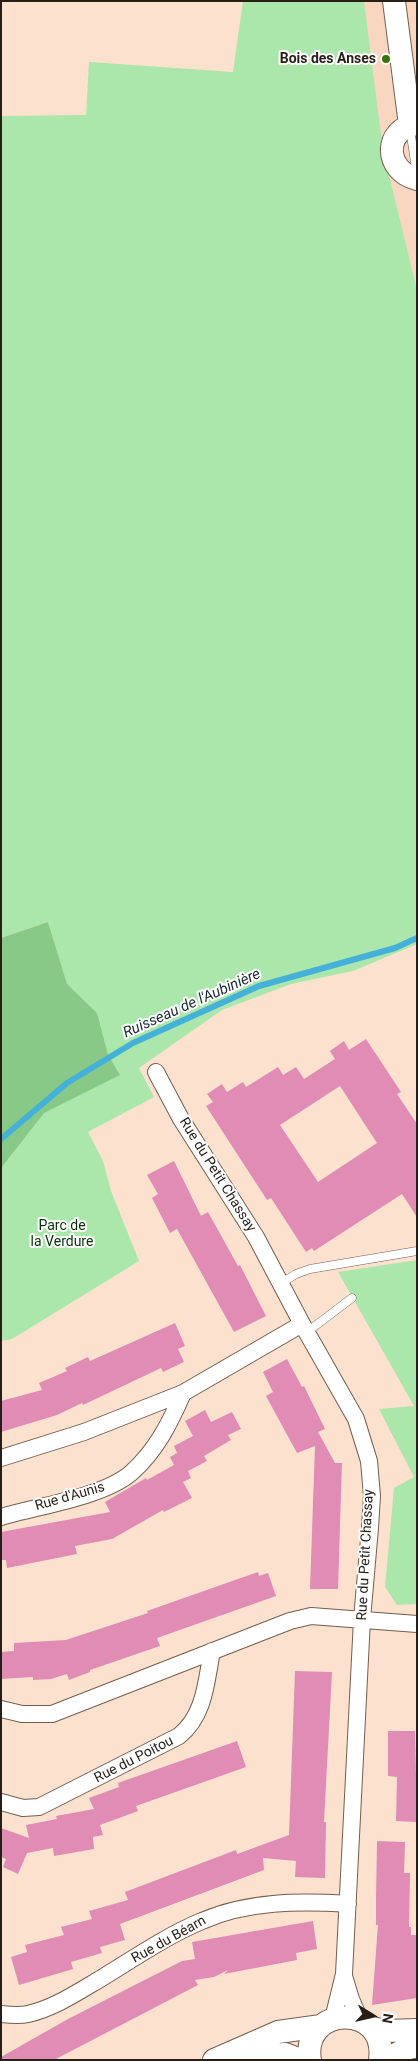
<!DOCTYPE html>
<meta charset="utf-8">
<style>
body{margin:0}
#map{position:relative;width:418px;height:2061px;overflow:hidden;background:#fce1cf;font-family:Roboto,sans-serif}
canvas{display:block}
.frame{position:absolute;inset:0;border:2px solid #271e17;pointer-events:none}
.north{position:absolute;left:348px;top:1991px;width:50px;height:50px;-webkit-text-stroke:4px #fff;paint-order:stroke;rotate:100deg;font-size:14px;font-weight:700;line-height:20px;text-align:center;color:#271e17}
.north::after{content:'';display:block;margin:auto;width:18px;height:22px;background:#271e17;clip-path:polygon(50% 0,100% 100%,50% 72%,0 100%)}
</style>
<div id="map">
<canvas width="418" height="2061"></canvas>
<div class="frame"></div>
<div class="north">N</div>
</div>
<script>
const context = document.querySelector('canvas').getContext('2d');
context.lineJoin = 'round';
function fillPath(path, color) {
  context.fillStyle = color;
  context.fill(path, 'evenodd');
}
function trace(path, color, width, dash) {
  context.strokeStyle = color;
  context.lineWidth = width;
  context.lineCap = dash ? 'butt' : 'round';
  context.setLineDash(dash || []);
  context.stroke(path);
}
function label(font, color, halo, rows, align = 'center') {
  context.font = font + ' Roboto,sans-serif';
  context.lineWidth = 4;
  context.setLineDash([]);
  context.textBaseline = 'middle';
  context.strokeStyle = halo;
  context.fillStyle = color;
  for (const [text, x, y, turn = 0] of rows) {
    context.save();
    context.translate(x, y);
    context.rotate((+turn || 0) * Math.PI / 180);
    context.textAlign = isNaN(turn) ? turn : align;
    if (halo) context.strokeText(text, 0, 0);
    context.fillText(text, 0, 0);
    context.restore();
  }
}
fillPath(new Path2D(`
 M 364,1 L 417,1 L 417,290 L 383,150 Z`), '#f8d6bf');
fillPath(new Path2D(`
 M 243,1 L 364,1 L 383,150 L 417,290 L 417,944 L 353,971 L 291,984 L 222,1010 L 139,1068 L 154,1097 L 88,1132 L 103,1161 L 111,1191 L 139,1261 L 12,1339 L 1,1341 L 1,1117 L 97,1013 L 67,985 L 48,922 L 1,938 L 1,116 L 86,115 L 89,62 L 233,72 Z
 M 417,1260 L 417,1604 L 397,1605 L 385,1587 L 394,1488 L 414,1477 L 379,1409 L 414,1406 L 338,1272 Z`), '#abe6aa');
fillPath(new Path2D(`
 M 48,922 L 67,984 L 97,1013 L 108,1055 L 120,1075 L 44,1113 L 1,1168 L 1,938 Z`), '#88c987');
trace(new Path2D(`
 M 1,1139 L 67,1083 L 133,1043 L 259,986 L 395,948 L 417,938`), '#45b1d9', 6);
fillPath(new Path2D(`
 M 366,1039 L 401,1092 L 397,1094 L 417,1124 L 417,1217 L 402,1194 L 314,1251 L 312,1248 L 306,1252 L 271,1198 L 267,1200 L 206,1106 L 213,1102 L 207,1094 L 222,1084 L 227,1092 L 243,1082 L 246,1087 L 278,1067 L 283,1075 L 296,1067 L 304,1079 L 335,1059 L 330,1051 L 344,1041 L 349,1050 ZM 340,1086 L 377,1143 L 318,1182 L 280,1125 Z
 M 174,1161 L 201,1216 L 208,1212 L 238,1266 L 240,1265 L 266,1316 L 234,1332 L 177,1229 L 170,1233 L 152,1198 L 158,1194 L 147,1175 Z
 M 175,1323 L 185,1346 L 178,1349 L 184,1362 L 163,1372 L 161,1368 L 83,1405 L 82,1403 L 57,1415 L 1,1432 L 1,1401 L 42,1390 L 39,1383 L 67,1371 L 65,1368 L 88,1357 L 90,1361 Z
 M 287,1359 L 302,1387 L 304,1386 L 325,1429 L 318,1432 L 335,1463 L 342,1463 L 338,1589 L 310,1589 L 315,1446 L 297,1453 L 266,1396 L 273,1392 L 263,1372 Z
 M 205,1410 L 211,1422 L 232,1412 L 241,1429 L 228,1435 L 231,1440 L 204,1456 L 207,1461 L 188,1471 L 191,1478 L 183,1482 L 192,1498 L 164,1512 L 163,1510 L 112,1539 L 75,1546 L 77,1554 L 7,1568 L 6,1560 L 1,1560 L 1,1532 L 110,1512 L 105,1502 L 146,1478 L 147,1480 L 174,1465 L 170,1457 L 177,1453 L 174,1446 L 193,1436 L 185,1421 Z
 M 258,1572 L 259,1576 L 268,1573 L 276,1596 L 157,1638 L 160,1646 L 90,1670 L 90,1672 L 69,1680 L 67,1674 L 51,1679 L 33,1680 L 33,1677 L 1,1679 L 1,1652 L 14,1651 L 14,1643 L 66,1640 L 148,1613 L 147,1611 Z
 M 295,1671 L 332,1672 L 324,1822 L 326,1822 L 325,1878 L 295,1877 L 296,1861 L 263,1858 L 264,1870 L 120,1924 L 125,1940 L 100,1947 L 102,1953 L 71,1962 L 73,1969 L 19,1985 L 11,1957 L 27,1952 L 25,1945 L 64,1935 L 61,1927 L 92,1919 L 89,1911 L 128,1900 L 125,1892 L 236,1850 L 237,1854 L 289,1835 Z
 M 388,1731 L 415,1731 L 417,1822 L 396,1821 L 397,1777 L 388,1776 Z
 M 237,1741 L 246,1767 L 136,1806 L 138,1811 L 100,1825 L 103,1835 L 93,1837 L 94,1849 L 54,1856 L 53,1848 L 27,1853 L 18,1874 L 3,1867 L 6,1859 L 1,1857 L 1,1828 L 29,1838 L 26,1825 L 57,1819 L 56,1816 L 94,1809 L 89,1798 L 119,1787 L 118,1783 Z
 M 377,1841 L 405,1842 L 404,1873 L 410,1873 L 409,1927 L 411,1927 L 411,1935 L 417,1935 L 417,1998 L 372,2005 L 378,1925 L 376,1925 L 376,1898 Z
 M 313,1921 L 317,1949 L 296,1953 L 297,1960 L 224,1974 L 228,1970 L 214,1977 L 195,1980 L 198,1985 L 54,2060 L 1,2060 L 1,2057 L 68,2019 L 182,1961 L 195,1959 L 192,1942 Z`), '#e18cb5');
const lane = new Path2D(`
 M 410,129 L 417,175
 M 280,1284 L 296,1274 L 310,1269 L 417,1251
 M 307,1332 L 352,1298`);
const street = new Path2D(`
 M 156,1072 L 181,1119 L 256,1237 L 302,1324 L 356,1419 L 369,1461 L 372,1496 L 370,1528 L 362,1619 L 344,1974 L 333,2019
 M 1,1458 L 84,1432 L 183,1393 L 302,1324
 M 1,1517 C 38,1506 103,1497 131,1473 C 156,1451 170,1423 183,1393
 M 1,1709 L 22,1714 L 52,1714 L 290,1621 L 311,1616 L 417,1624
 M 1,1802 L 23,1808 L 39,1807 L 179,1736 C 205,1715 206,1682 212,1651
 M 344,1976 L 351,1999 L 360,2020
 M 1,2014 C 10,2015 20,2016 28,2014 C 50,2009 70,1997 90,1985 C 126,1964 163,1937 202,1921 C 247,1901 299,1901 348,1904`);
const secondary = new Path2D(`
 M 394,1 L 410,125
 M 417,124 C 383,129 384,171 417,179
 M 372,2028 L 386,2031 L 417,2030
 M 232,2059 L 285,2054 L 300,2060
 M 214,2060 L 278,2032 L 321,2026
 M 310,2060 C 301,2005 388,2002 380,2060
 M 385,2060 L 406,2049 L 417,2046`);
trace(lane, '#745d4d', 9);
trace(street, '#745d4d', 18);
trace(secondary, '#745d4d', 24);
trace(lane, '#fff', 8);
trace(street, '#fff', 16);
trace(secondary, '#fff', 22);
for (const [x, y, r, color] of [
 [386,59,5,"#3c7403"]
]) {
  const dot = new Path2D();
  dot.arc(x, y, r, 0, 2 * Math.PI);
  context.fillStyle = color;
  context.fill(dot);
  trace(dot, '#fff', 2);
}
label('bold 14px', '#271e17', '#fff', [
 ["Bois des Anses",376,59]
], 'right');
label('14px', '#271e17', '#fff', [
 ["Rue du Petit Chassay",217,1175,58],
 ["Rue d'Aunis",70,1497,-16],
 ["Rue du Petit Chassay",366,1555,-87],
 ["Rue du Poitou",134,1760,-27],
 ["Rue du Béarn",169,1940,-29]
]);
label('14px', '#043308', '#fff', [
 ["Parc de",62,1226],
 ["la Verdure",62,1242]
]);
label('italic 15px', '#192c34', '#fff', [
 ["Ruisseau de l'Aubinière",192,1004,-24]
]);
</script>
